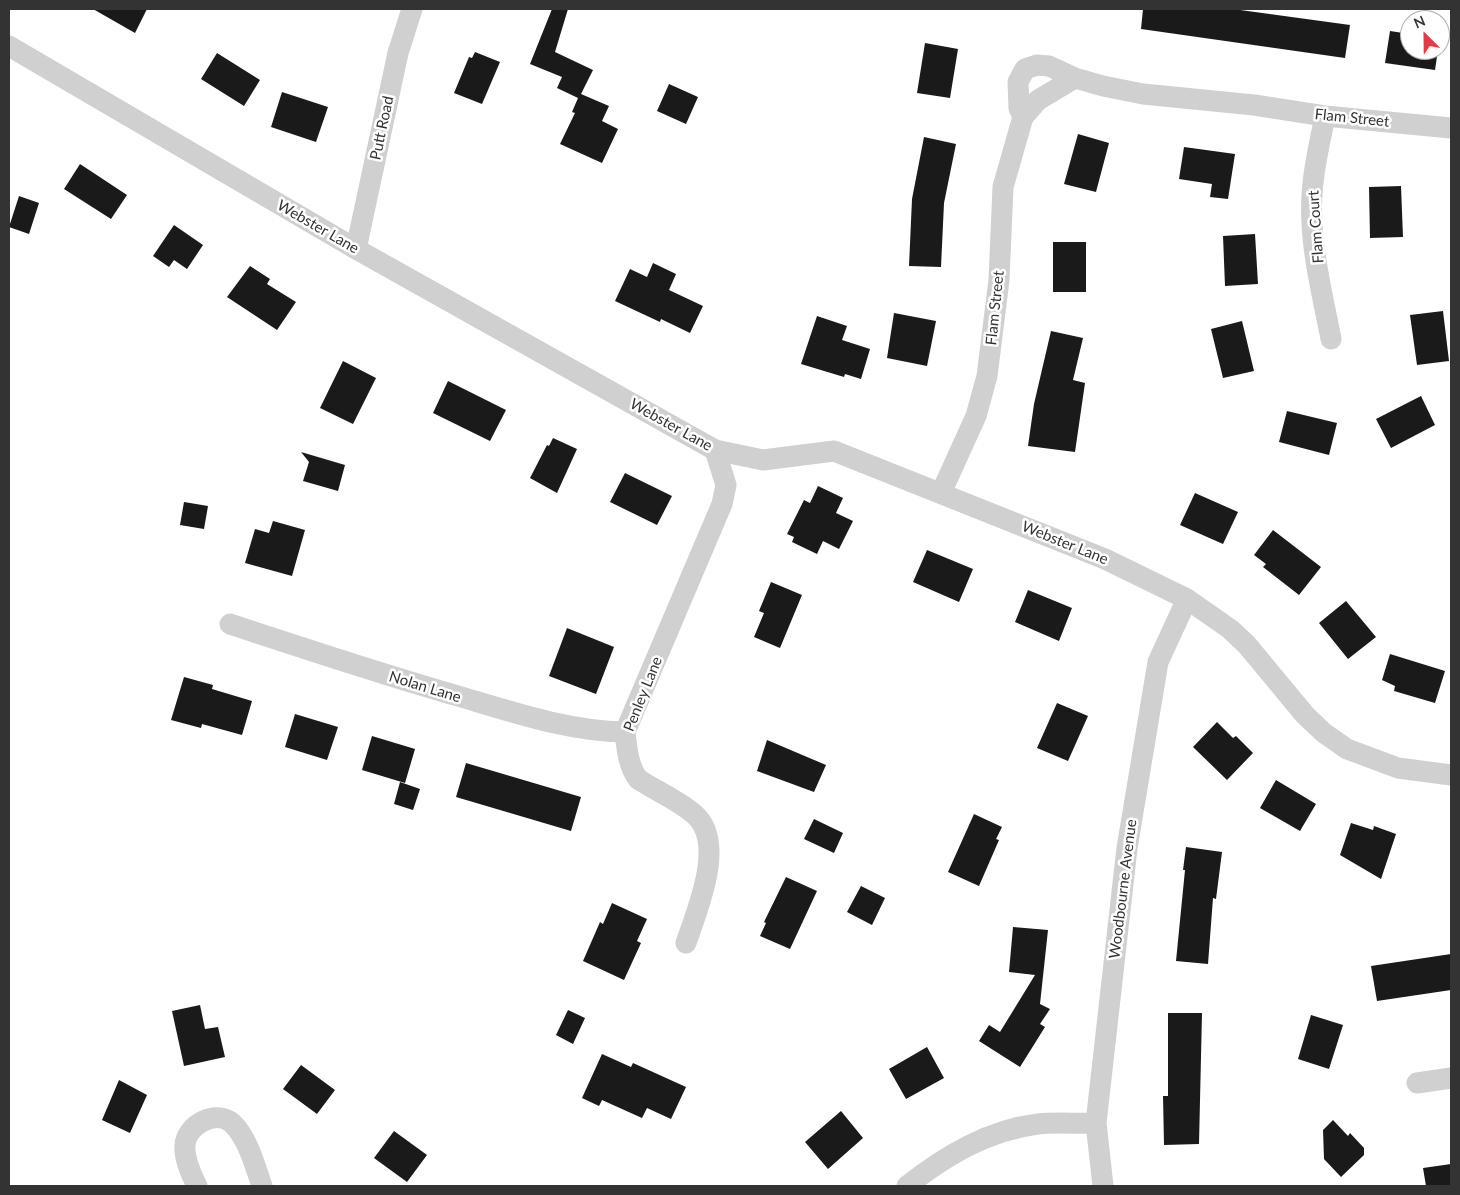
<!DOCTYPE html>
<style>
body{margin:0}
#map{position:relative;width:1460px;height:1195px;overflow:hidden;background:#fff;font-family:Lato,sans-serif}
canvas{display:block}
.frame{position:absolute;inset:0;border:10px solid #333;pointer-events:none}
.north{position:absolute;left:1400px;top:10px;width:50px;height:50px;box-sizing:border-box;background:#fff;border:1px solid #adadad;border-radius:50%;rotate:337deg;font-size:14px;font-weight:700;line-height:20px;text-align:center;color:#333}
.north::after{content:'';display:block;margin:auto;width:18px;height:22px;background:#e63946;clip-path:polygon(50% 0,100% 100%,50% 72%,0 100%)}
</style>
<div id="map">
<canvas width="1460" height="1195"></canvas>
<div class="frame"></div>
<div class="north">N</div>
</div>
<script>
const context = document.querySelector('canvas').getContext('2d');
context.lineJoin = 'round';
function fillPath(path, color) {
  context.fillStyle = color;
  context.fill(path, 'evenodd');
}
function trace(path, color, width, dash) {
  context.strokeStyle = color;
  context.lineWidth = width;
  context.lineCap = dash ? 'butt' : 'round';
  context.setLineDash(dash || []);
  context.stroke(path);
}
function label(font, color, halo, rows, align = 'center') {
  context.font = font + ' Lato,sans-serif';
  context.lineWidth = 5;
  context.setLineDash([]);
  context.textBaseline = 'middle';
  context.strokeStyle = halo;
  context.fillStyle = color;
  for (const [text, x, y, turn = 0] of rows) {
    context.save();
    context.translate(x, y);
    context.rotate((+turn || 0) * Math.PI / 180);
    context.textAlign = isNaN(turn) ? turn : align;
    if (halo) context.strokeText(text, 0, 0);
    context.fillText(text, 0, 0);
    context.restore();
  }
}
fillPath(new Path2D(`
 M 93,9 L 147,9 L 135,33 Z
 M 552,9 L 568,9 L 555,52 L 593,70 L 581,94 L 609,106 L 602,121 L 618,129 L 602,163 L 560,144 L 575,113 L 572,112 L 578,98 L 557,88 L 562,77 L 530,64 Z
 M 1143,9 L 1233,9 L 1350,25 L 1345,58 L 1141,29 Z
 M 1390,31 L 1410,34 L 1410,50 L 1438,50 L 1435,70 L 1385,63 Z
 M 925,43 L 958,49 L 950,98 L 917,93 Z
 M 475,52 L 500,62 L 482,104 L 454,93 L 469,57 L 472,58 Z
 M 217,53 L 260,80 L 244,106 L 201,79 Z
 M 669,84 L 698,97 L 686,124 L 657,111 Z
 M 282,92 L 328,107 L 316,142 L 271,127 Z
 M 1078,134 L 1109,143 L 1096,192 L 1064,184 Z
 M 924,137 L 956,144 L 944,203 L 941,267 L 909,266 L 912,199 Z
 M 1184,147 L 1235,154 L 1228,199 L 1210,197 L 1212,184 L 1179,179 Z
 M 80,164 L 127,195 L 111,219 L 64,189 Z
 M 1401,186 L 1403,237 L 1370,238 L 1369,187 Z
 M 19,196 L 39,203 L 29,234 L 9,227 Z
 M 174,225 L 203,245 L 187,269 L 174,260 L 169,267 L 153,256 Z
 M 1255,234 L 1258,284 L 1225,286 L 1223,236 Z
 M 1053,242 L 1086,242 L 1086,292 L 1053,292 Z
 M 653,263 L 676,274 L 669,290 L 703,306 L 690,333 L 661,319 L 660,322 L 615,301 L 630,269 L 647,277 Z
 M 250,266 L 270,279 L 267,284 L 296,302 L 277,330 L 227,297 Z
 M 1443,311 L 1449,361 L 1417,365 L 1410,315 Z
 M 894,313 L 936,321 L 927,366 L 887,358 Z
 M 817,316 L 847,326 L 842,340 L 870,349 L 861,379 L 845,374 L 844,377 L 801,364 Z
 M 1242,321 L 1254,371 L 1223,378 L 1211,329 Z
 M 1051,331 L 1083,338 L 1073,380 L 1085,383 L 1075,452 L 1028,446 L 1034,404 Z
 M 343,361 L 376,378 L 353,424 L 320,408 Z
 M 448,381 L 506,410 L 490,441 L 433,413 Z
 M 1421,396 L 1435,425 L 1391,448 L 1376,419 Z
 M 1287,411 L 1337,423 L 1329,455 L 1279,442 Z
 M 553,438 L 577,449 L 557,493 L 530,478 L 547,445 L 549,446 Z
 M 301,452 L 345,465 L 338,491 L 303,481 L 309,462 Z
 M 625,473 L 672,496 L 657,525 L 610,502 Z
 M 818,486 L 843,498 L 836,513 L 853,521 L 839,549 L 823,541 L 817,554 L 792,542 L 794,537 L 787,534 L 804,500 L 810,503 Z
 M 1195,493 L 1238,512 L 1223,544 L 1180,525 Z
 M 184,502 L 208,506 L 204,529 L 180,525 Z
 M 273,521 L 305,530 L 292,576 L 245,563 L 255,529 L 269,533 Z
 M 1273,530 L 1321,567 L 1299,595 L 1263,567 L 1266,564 L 1254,555 Z
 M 927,550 L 973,569 L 959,602 L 913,582 Z
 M 771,582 L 802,595 L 780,648 L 754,637 L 764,613 L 759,611 Z
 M 1028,590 L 1072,608 L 1059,641 L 1015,622 Z
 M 1346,601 L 1376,637 L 1348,659 L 1319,623 Z
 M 567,628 L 614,647 L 596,694 L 549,676 Z
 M 1390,654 L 1445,671 L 1435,703 L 1394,691 L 1395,686 L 1382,680 Z
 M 184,677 L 213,685 L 212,689 L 252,701 L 242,735 L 202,724 L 201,728 L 171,720 Z
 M 1057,703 L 1088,716 L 1068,761 L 1037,748 Z
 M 295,714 L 338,727 L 327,760 L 285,747 Z
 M 1217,722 L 1233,738 L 1236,736 L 1253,753 L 1227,780 L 1193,747 Z
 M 372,736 L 415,749 L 405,783 L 362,770 Z
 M 767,740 L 826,765 L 814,792 L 757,771 Z
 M 466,763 L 581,797 L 571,831 L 456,797 Z
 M 1276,780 L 1316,804 L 1300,831 L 1260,808 Z
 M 400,782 L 420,789 L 413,810 L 394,804 Z
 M 974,814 L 1002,827 L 996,839 L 999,840 L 979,886 L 948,872 Z
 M 814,819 L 843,833 L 834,853 L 804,839 Z
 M 1351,823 L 1373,830 L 1374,826 L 1396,834 L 1381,879 L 1340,855 Z
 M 1186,847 L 1222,852 L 1216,899 L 1213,898 L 1208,964 L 1176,961 L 1185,870 L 1183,870 Z
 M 786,877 L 817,891 L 790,949 L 760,936 L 766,923 L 764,922 Z
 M 861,886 L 885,898 L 872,925 L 847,912 Z
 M 612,903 L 647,919 L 637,941 L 641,943 L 624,980 L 583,961 L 600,922 L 603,924 Z
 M 1013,927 L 1048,930 L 1040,1004 L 1050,1009 L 1040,1024 L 1045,1027 L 1020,1067 L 979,1041 L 989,1025 L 1000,1032 L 1035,975 L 1009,972 Z
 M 1451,954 L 1451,990 L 1377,1001 L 1371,966 Z
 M 200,1005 L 205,1029 L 218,1027 L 225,1057 L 184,1066 L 172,1011 Z
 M 568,1010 L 585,1018 L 573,1044 L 556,1035 Z
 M 1168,1013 L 1202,1013 L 1199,1144 L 1164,1145 L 1163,1096 L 1168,1096 Z
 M 1311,1015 L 1343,1025 L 1329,1069 L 1298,1059 Z
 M 927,1047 L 944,1078 L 906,1099 L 889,1069 Z
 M 602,1054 L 631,1067 L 633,1063 L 686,1087 L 671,1119 L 647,1108 L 642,1118 L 602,1100 L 599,1106 L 582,1098 Z
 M 301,1065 L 335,1090 L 317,1114 L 283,1089 Z
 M 119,1080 L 147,1095 L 130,1133 L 102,1120 Z
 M 841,1111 L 863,1138 L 828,1169 L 805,1142 Z
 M 1333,1120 L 1348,1136 L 1350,1133 L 1364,1148 L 1364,1155 L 1341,1177 L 1324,1159 L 1323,1130 Z
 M 394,1131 L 427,1155 L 407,1182 L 374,1158 Z
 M 1451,1164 L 1451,1186 L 1426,1186 L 1423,1168 Z`), '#1a1a1a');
trace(new Path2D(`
 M 9,46 L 356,249 L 715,450 L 763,460 L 834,451 L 1105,559 L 1187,599 L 1230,629 L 1247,645 L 1305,715 L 1324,733 L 1347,749 L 1398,768 L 1451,775
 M 1325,116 C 1320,142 1313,169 1312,195 C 1309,243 1322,292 1331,339
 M 1023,117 L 1019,108 L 1018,82 L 1025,69 L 1037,65 L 1049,66 L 1075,78 L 1103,86 L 1143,94 L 1254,105 L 1325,116 L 1451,128
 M 356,249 L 398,53 L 412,9
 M 941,493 L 976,416 L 987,376 L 999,280 L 1003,187 L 1023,117 L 1038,100 L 1075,78
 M 230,624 C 306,649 381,674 458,696 C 512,712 568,731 625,732
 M 686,943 C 697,910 727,842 694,814 C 678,800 656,791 638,779 C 628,765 627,749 625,732 L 722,504 L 726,485 L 715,450
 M 1417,1083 L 1451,1078
 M 197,1186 C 191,1174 184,1159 185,1145 C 186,1125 216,1109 232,1123 C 248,1138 255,1166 262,1186
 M 907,1186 C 945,1156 988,1130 1038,1124 C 1057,1122 1077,1124 1096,1123
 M 1103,1186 L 1096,1123 L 1127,848 L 1158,662 L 1187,599`), '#d0d0d0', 21);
label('15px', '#333', '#fff', [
 ["Flam Street",1352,118,6],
 ["Putt Road",382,128,-78],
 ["Webster Lane",318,227,30],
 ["Flam Court",1316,227,-94],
 ["Flam Street",995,308,-84],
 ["Webster Lane",671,425,29],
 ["Webster Lane",1065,543,22],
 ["Nolan Lane",425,687,17],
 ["Penley Lane",643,694,-68],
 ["Woodbourne Avenue",1123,889,-83]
]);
</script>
